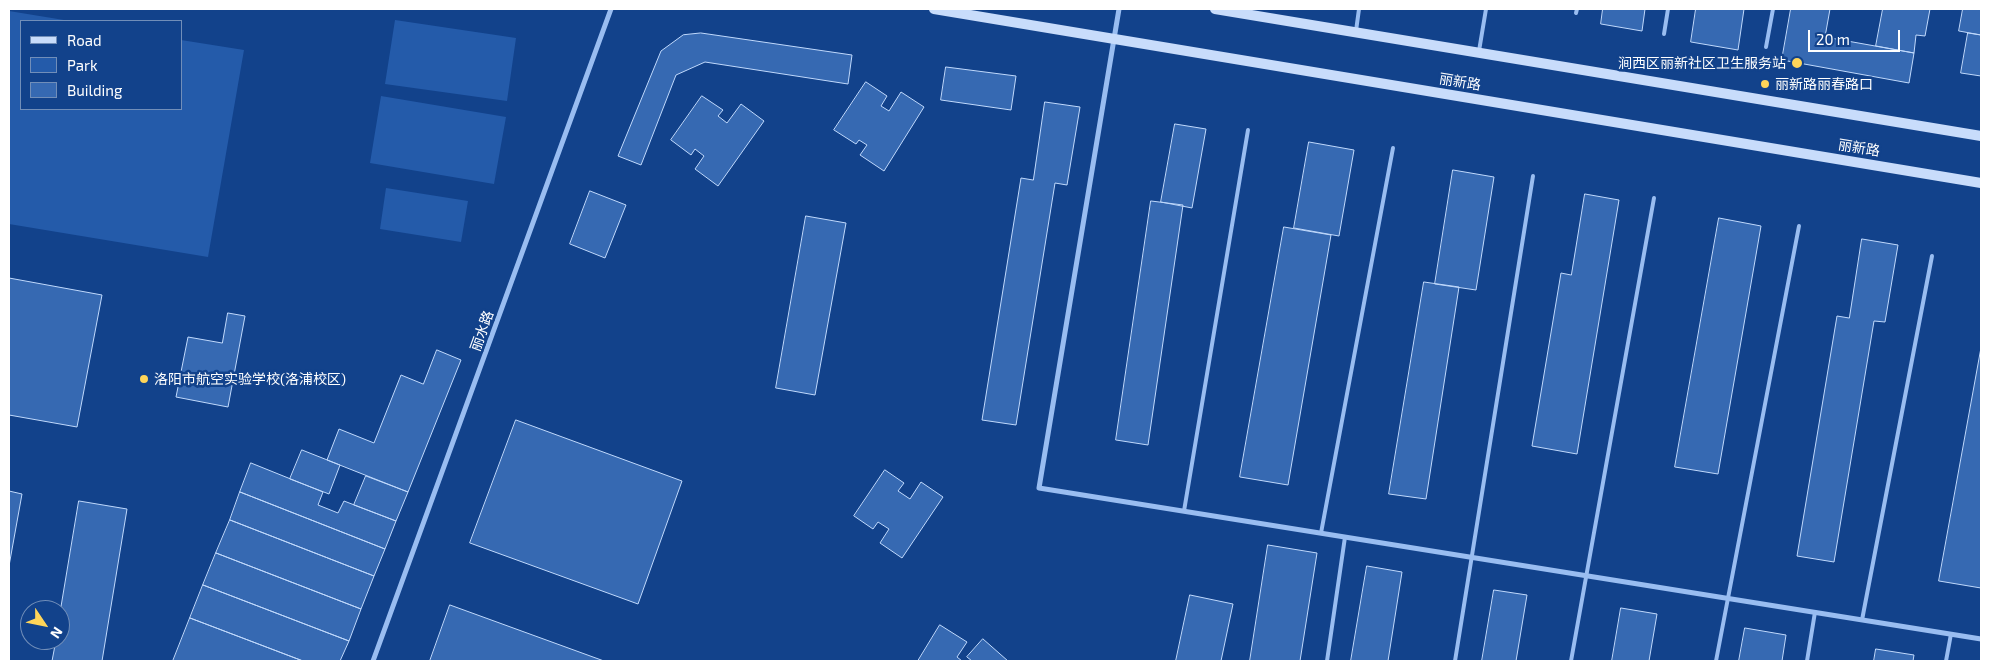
<!DOCTYPE html>
<meta charset="utf-8">
<style>
body{margin:0}
#map{position:relative;width:1990px;height:670px;overflow:hidden;background:#12428b;font-family:"Exo 2",sans-serif}
canvas{display:block}
.frame{position:absolute;inset:0;border:10px solid #fff;pointer-events:none}
.legend{position:absolute;left:20px;top:20px;width:162px;height:90px;box-sizing:border-box;background:#12428b;border:1px solid #718eb9;margin:0;padding:6px 9px;list-style:none;font-size:15px;color:#fff}
.legend li{display:flex;align-items:center;gap:10px;height:25px}
.legend b{width:25px;border:1px solid #718eb9}
.north{position:absolute;left:20px;top:600px;width:50px;height:50px;box-sizing:border-box;background:#12428b;border:1px solid #718eb9;border-radius:50%;rotate:124deg;font-size:14px;font-weight:700;line-height:20px;text-align:center;color:#fff}
.north::after{content:'';display:block;margin:auto;width:18px;height:22px;background:#ffd559;clip-path:polygon(50% 0,100% 100%,50% 72%,0 100%)}
.scale{position:absolute;left:1808px;top:30px;width:92px;height:22px;box-sizing:border-box;border:2px solid #fff;border-top:0;padding-left:6px;font-size:15px;line-height:18px;white-space:nowrap;color:#fff;-webkit-text-stroke:4px #12428b;paint-order:stroke}
</style>
<div id="map">
<canvas width="1990" height="670"></canvas>
<div class="frame"></div>
<ul class="legend">
<li><b style="height:6px;background:#c8dcfb"></b>Road</li>
<li><b style="height:14px;background:#245baa"></b>Park</li>
<li><b style="height:14px;background:#3669b2"></b>Building</li>
</ul>
<div class="north">N</div>
<div class="scale">20 m</div>
</div>
<script>
const context = document.querySelector('canvas').getContext('2d');
context.lineJoin = 'round';
function fillPath(path, color) {
  context.fillStyle = color;
  context.fill(path, 'evenodd');
}
function trace(path, color, width, dash) {
  context.strokeStyle = color;
  context.lineWidth = width;
  context.lineCap = dash ? 'butt' : 'round';
  context.setLineDash(dash || []);
  context.stroke(path);
}
function label(font, color, halo, rows, align = 'center') {
  context.font = font + ' "Exo 2","Noto Sans SC",sans-serif';
  context.lineWidth = 5;
  context.setLineDash([]);
  context.textBaseline = 'middle';
  context.strokeStyle = halo;
  context.fillStyle = color;
  for (const [text, x, y, turn = 0] of rows) {
    context.save();
    context.translate(x, y);
    context.rotate((+turn || 0) * Math.PI / 180);
    context.textAlign = isNaN(turn) ? turn : align;
    if (halo) context.strokeText(text, 0, 0);
    context.fillText(text, 0, 0);
    context.restore();
  }
}
fillPath(new Path2D(`
 M 9,11 L 70,21 L 21,21 L 21,109 L 181,109 L 181,40 L 244,50 L 208,257 L 9,224 Z
 M 395,20 L 516,38 L 507,101 L 385,84 Z
 M 381,96 L 506,117 L 494,184 L 370,163 Z
 M 386,188 L 468,201 L 461,242 L 380,229 Z`), '#245baa');
const building = new Path2D(`
 M 1603,9 L 1645,9 L 1642,31 L 1601,24 Z
 M 1696,9 L 1744,9 L 1738,50 L 1691,42 Z
 M 1791,9 L 1830,9 L 1825,37 L 1914,53 L 1909,83 L 1782,60 Z
 M 1883,9 L 1930,9 L 1925,36 L 1916,35 L 1914,53 L 1876,46 Z
 M 1963,9 L 1981,9 L 1981,35 L 1959,31 Z
 M 701,33 L 852,55 L 848,84 L 705,62 L 676,75 L 641,165 L 618,156 L 661,51 L 683,35 Z
 M 1968,33 L 1981,35 L 1981,76 L 1961,73 Z
 M 946,67 L 1016,76 L 1011,110 L 941,100 Z
 M 866,82 L 887,96 L 881,106 L 889,111 L 901,92 L 924,107 L 884,171 L 860,155 L 867,145 L 859,140 L 856,144 L 834,130 Z
 M 702,96 L 723,110 L 718,116 L 727,123 L 741,104 L 764,121 L 718,186 L 695,169 L 704,156 L 695,149 L 691,155 L 671,140 Z
 M 1045,102 L 1080,107 L 1067,185 L 1055,183 L 1016,425 L 982,420 L 1021,178 L 1033,180 Z
 M 1175,124 L 1206,129 L 1192,208 L 1161,202 Z
 M 1309,142 L 1354,150 L 1339,236 L 1294,228 Z
 M 1453,170 L 1494,177 L 1476,290 L 1435,284 Z
 M 590,191 L 626,205 L 605,258 L 570,244 Z
 M 1585,194 L 1619,200 L 1577,454 L 1532,446 L 1561,273 L 1571,275 Z
 M 1151,201 L 1183,205 L 1148,445 L 1116,440 Z
 M 806,216 L 846,223 L 815,395 L 776,388 Z
 M 1719,218 L 1761,226 L 1718,474 L 1675,467 Z
 M 1284,227 L 1331,235 L 1288,485 L 1240,477 Z
 M 1862,239 L 1898,245 L 1885,322 L 1874,321 L 1834,562 L 1797,556 L 1837,316 L 1849,318 Z
 M 9,278 L 102,295 L 77,427 L 9,415 Z
 M 1424,282 L 1459,287 L 1426,499 L 1389,494 Z
 M 228,313 L 245,316 L 228,407 L 176,397 L 188,337 L 222,343 Z
 M 1981,348 L 1981,588 L 1939,581 Z
 M 437,350 L 461,360 L 408,492 L 327,460 L 339,429 L 374,443 L 401,375 L 423,384 Z
 M 516,420 L 682,481 L 638,604 L 470,543 Z
 M 302,450 L 340,465 L 329,494 L 290,479 Z
 M 251,463 L 323,492 L 318,505 L 338,513 L 344,501 L 396,521 L 385,549 L 240,492 Z
 M 885,470 L 904,483 L 898,491 L 910,499 L 921,482 L 943,497 L 902,558 L 880,543 L 889,529 L 878,522 L 873,529 L 854,516 Z
 M 366,476 L 408,492 L 396,521 L 354,505 Z
 M 9,491 L 22,494 L 9,566 Z
 M 240,492 L 385,549 L 374,576 L 230,520 Z
 M 79,501 L 127,509 L 102,661 L 52,661 L 56,640 L 60,640 L 60,613 Z
 M 230,520 L 374,576 L 361,609 L 216,553 Z
 M 1268,545 L 1317,553 L 1300,661 L 1250,661 Z
 M 216,553 L 361,609 L 349,641 L 203,585 Z
 M 1367,566 L 1402,572 L 1388,661 L 1351,661 Z
 M 203,585 L 349,641 L 340,661 L 303,661 L 190,618 Z
 M 1494,590 L 1527,595 L 1516,661 L 1482,661 Z
 M 1190,595 L 1233,604 L 1221,661 L 1176,661 Z
 M 450,605 L 604,661 L 430,661 Z
 M 1621,608 L 1657,614 L 1649,661 L 1612,661 Z
 M 190,618 L 303,661 L 173,661 Z
 M 940,625 L 967,642 L 957,657 L 962,661 L 918,661 Z
 M 1745,628 L 1786,635 L 1782,661 L 1739,661 Z
 M 983,639 L 1008,661 L 972,661 L 967,657 Z
 M 1876,649 L 1914,655 L 1913,661 L 1874,661 Z`);
fillPath(building, '#3669b2');
trace(building, '#c0d9fc', 1);
trace(new Path2D(`
 M 1576,13 L 1577,9
 M 1356,31 L 1359,9
 M 1664,34 L 1668,9
 M 1766,47 L 1773,9
 M 1479,51 L 1486,9
 M 1184,511 L 1248,130
 M 1321,533 L 1393,148
 M 1862,620 L 1932,256
 M 1327,661 L 1345,537
 M 1455,661 L 1533,176
 M 1571,661 L 1654,198
 M 1716,661 L 1799,226
 M 1807,661 L 1815,612
 M 1946,661 L 1951,634`), '#99bdf1', 4);
trace(new Path2D(`
 M 1119,9 L 1039,488 L 1981,639
 M 373,661 L 611,9`), '#99bdf1', 5);
trace(new Path2D(`
 M 934,9 L 1981,183
 M 1215,9 L 1981,136`), '#c8dcfb', 10);
for (const [x, y, r, color] of [
 [1797,63,6,"#ffd559"],
 [1765,84,5,"#ffd559"],
 [144,379,5,"#ffd559"]
]) {
  const dot = new Path2D();
  dot.arc(x, y, r, 0, 2 * Math.PI);
  context.fillStyle = color;
  context.fill(dot);
  trace(dot, '#12428b', 2);
}
label('14px', '#fff', '#12428b', [
 ["涧西区丽新社区卫生服务站",1786,63,"right"],
 ["丽新路丽春路口",1775,84],
 ["洛阳市航空实验学校(洛浦校区)",154,379]
], 'left');
label('14px', '#fff', '#12428b', [
 ["丽新路",1460,82,9],
 ["丽新路",1859,148,9],
 ["丽水路",482,331,-70]
]);
</script>
